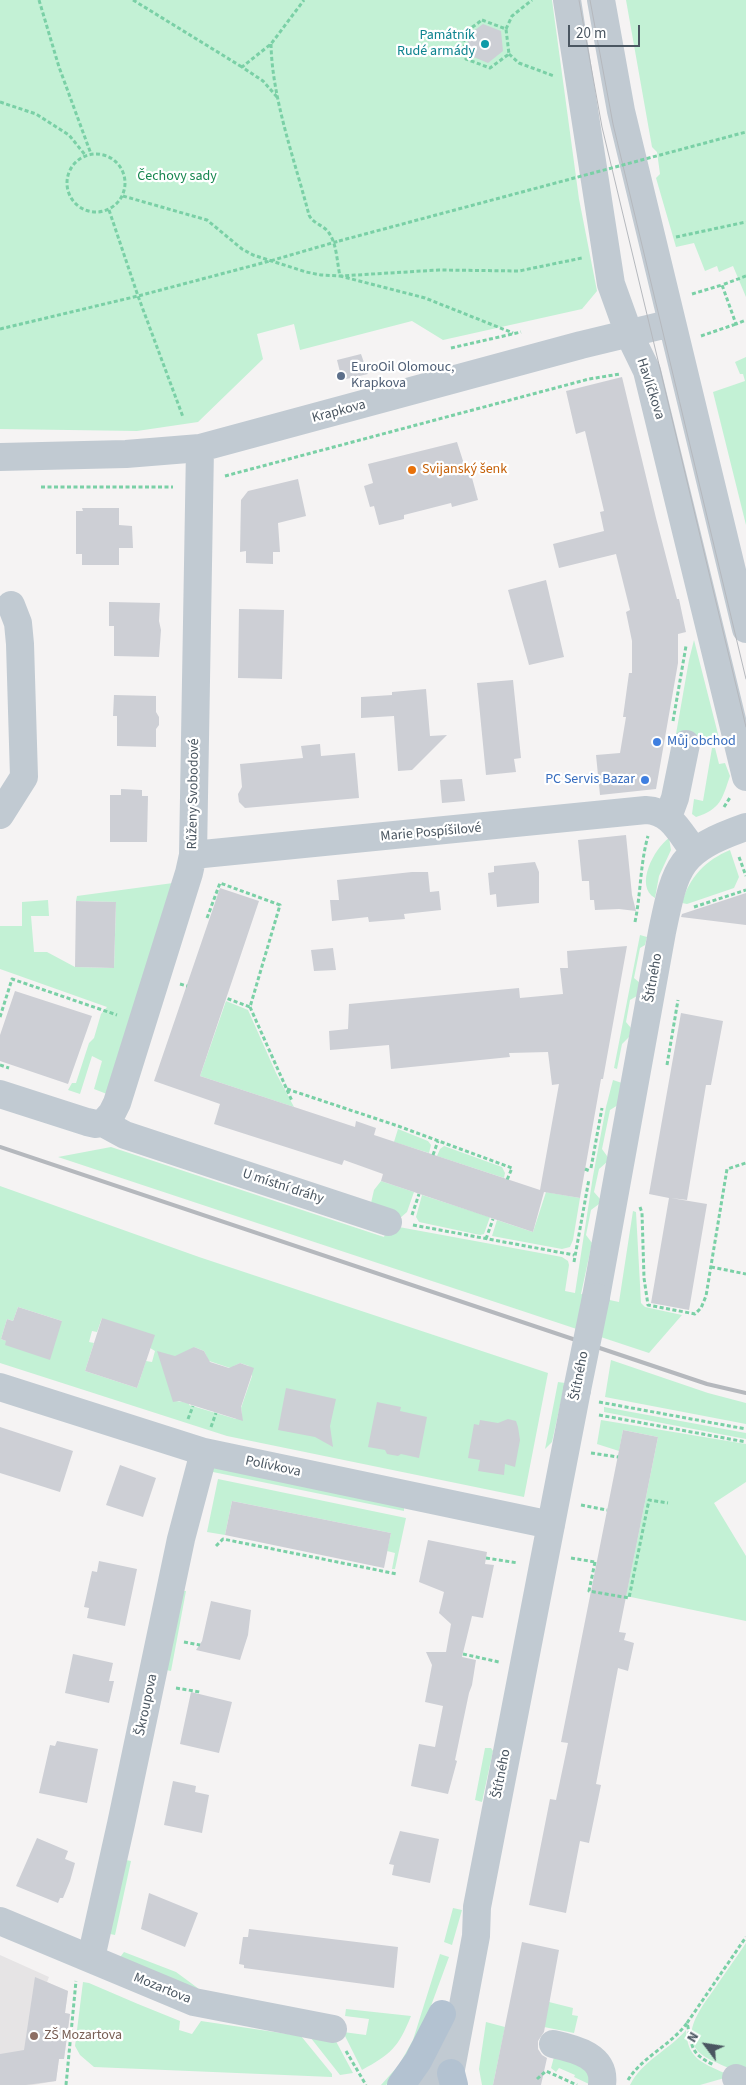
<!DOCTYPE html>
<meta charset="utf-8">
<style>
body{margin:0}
#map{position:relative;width:746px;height:2085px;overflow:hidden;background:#f5f3f3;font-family:"Source Sans 3",sans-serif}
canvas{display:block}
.north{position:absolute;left:681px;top:2020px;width:50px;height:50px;-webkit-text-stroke:4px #fff;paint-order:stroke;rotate:301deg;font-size:14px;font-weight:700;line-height:20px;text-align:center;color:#4a5661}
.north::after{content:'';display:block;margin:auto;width:18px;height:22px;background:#4a5661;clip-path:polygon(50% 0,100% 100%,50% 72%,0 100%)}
.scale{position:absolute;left:568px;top:25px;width:72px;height:22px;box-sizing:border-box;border:2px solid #4a5661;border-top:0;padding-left:6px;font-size:15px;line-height:18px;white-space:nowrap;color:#4a5661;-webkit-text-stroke:4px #fff;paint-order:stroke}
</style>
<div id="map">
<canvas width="746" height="2085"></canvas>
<div class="north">N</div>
<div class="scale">20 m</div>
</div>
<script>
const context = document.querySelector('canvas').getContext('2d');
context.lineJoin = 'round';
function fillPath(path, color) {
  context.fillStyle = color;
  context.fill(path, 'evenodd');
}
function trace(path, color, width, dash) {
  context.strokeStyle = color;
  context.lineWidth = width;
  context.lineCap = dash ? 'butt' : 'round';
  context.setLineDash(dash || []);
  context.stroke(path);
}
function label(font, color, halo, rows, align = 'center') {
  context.font = font + ' "Source Sans 3",sans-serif';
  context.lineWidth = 4.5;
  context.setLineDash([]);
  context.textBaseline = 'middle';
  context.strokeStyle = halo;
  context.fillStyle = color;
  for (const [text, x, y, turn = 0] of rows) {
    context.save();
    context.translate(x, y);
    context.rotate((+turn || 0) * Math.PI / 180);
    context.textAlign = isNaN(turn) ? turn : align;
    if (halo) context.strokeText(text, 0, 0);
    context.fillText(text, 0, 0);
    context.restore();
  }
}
fillPath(new Path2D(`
 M 0,1955 L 49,1977 L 47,1982 L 68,1991 L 65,2013 L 70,2014 L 64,2059 L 59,2059 L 56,2081 L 33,2085 L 0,2085 Z`), '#e6e4e5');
fillPath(new Path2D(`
 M 0,0 L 552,0 L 579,199 L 597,291 L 582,309 L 443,340 L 412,321 L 300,350 L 294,324 L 257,334 L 263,359 L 198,422 L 137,431 L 0,429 Z
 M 626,0 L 746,0 L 746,297 L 733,266 L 719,272 L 717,266 L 705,271 L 694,243 L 676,247 L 656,178 L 660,174 L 657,152 L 652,147 Z
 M 746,357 L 746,525 L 713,392 L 745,381 L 743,374 L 740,374 L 735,362 Z
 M 694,640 L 719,738 L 717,742 L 676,734 L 689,660 Z
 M 712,748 L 715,748 L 719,764 L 725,763 L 730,776 C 722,799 721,809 696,817 L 692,814 L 694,799 L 703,801 Z
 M 669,838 L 671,850 L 659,876 L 655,898 C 634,886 654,849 669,838 Z
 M 730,850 L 739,877 L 734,888 L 687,904 L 682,903 C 689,877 706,860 730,850 Z
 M 173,883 L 112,1096 L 94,1089 L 102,1061 L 92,1056 L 80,1094 L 68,1090 L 72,1083 L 76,1083 L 89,1043 L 94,1038 L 101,1014 L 107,1007 L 0,969 L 0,926 L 22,926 L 22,902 L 48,900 L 49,916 L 31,916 L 34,952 L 47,952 L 75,967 L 114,968 L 116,902 L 76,901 L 77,896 Z
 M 640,935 L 647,937 L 645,945 L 640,948 L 634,978 L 640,983 L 637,996 L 630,1000 L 626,1022 L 631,1028 L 629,1037 L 622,1044 L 617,1069 L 614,1068 Z
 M 226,1001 L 248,1010 L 276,1073 L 294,1107 L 200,1076 Z
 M 613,1080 L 622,1083 L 618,1105 L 610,1110 L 602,1149 L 607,1156 L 607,1162 L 599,1169 L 594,1192 L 600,1199 L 599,1204 L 591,1210 L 586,1235 L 592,1243 L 581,1294 L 619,1302 L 633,1211 L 636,1212 L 641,1303 L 645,1307 L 682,1315 L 649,1353 L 58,1157 L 111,1147 L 384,1237 L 388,1225 L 562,1257 L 568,1261 L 569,1265 L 565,1291 L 575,1293 L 593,1176 L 606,1107 Z
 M 398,1129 L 428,1141 L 431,1145 L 429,1153 L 394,1142 Z
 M 444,1146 L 502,1167 L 505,1173 L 504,1178 L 437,1156 L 440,1149 Z
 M 381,1181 L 414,1192 L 407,1212 L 399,1219 L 371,1203 L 374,1190 Z
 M 0,1186 L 199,1257 L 548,1373 L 524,1497 L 227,1436 L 0,1363 ZM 18,1307 L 62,1321 L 6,1341 L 1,1339 L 7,1319 L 13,1321 ZM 102,1318 L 155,1351 L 152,1362 L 146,1361 L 137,1388 L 85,1371 L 94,1343 L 89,1342 L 92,1331 L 97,1332 ZM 194,1347 L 204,1351 L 207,1357 L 206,1360 L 233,1369 L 234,1366 L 240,1363 L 249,1366 L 252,1376 L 241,1408 L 242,1414 L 236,1419 L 189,1405 L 189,1403 L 176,1401 Z
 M 546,1192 L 580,1198 L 573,1240 L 570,1247 L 562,1249 L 492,1236 L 497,1220 L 533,1232 Z
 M 422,1195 L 490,1217 L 484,1234 L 480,1235 L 419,1222 L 416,1217 Z
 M 611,1360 L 708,1393 L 746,1403 L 746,1424 L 605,1397 Z
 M 558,1382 L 565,1383 L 552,1442 L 545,1449 Z
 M 604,1407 L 746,1433 L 746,1439 L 604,1412 Z
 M 601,1420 L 746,1444 L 746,1482 L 714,1503 L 746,1556 L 746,1621 L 626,1596 L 658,1437 L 623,1430 L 619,1451 L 597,1444 Z
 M 216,1467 L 404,1506 L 404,1511 L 208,1471 Z
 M 218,1479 L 406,1518 L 395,1569 L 392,1569 L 395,1553 L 387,1551 L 391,1533 L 232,1501 L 225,1535 L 207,1532 Z
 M 182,1591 L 186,1591 L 171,1671 L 166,1670 Z
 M 485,1748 L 491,1748 L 493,1751 L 482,1802 L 475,1800 Z
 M 126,1860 L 131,1861 L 115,1935 L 110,1934 Z
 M 453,1908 L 462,1910 L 452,1945 L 444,1942 Z
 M 746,1943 L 746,2072 C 734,2071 724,2066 713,2061 C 673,2043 698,2012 715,1988 C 725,1973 736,1958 746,1943 Z
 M 124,1952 L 176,1972 L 199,1989 L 222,1999 L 118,1960 Z
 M 440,1954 L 449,1957 L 418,2041 L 389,2083 L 386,2085 L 381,2085 L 399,2065 L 413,2040 Z
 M 83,1982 L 89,1983 L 138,2004 L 180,2021 L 179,2030 L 192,2034 L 201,2021 L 301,2036 L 332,2074 L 332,2077 L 94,2067 L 80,2055 L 75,2046 Z
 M 549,2002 L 573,2008 L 572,2015 L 578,2016 L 574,2033 L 544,2027 Z
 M 346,2009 L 411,2016 C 398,2048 391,2054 362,2070 L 343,2032 L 366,2035 L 369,2019 L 345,2016 Z
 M 486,2022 L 505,2027 L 493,2085 L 482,2085 L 479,2069 Z
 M 303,2028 L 331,2032 L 353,2073 L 340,2075 Z
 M 686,2030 C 687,2060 705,2064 729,2075 L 728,2077 L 700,2085 L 630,2085 C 642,2061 669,2050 686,2030 Z
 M 554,2057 L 593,2066 L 589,2084 L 574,2077 L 575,2075 L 559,2068 L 556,2072 L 551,2068 Z`), '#c3f1d5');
fillPath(new Path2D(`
 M 483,24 L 501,31 L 503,51 L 488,63 L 471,56 L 467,36 Z
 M 361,354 L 368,374 L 342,380 L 337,360 Z
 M 622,377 L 656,518 L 677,599 L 679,599 L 686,632 L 678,634 L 678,663 L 656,789 L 600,795 L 596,755 L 620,753 L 626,717 L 623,717 L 629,673 L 632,673 L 632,641 L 626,612 L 630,610 L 616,554 L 559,568 L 553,544 L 604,531 L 600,512 L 604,511 L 585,431 L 576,434 L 566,391 Z
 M 457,442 L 464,464 L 468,463 L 478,500 L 452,507 L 451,503 L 404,515 L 404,519 L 379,525 L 374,506 L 370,507 L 364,486 L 373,483 L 368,464 Z
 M 298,479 L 306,516 L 278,523 L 280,552 L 273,552 L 273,564 L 246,563 L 246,551 L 240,552 L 241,500 L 248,491 Z
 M 82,508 L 119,508 L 119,525 L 132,526 L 133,548 L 119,548 L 119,565 L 82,565 L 82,554 L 76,554 L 76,511 L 83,511 Z
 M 546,580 L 564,657 L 529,665 L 508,590 Z
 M 109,602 L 160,603 L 159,621 L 161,630 L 159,657 L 114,656 L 114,626 L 109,626 Z
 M 239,609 L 284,610 L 282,679 L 238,678 Z
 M 513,680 L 521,758 L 514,759 L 516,772 L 486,775 L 477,683 Z
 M 426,689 L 430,736 L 447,735 L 412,770 L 398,771 L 394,716 L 361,718 L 361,697 L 392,695 L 392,692 Z
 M 114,695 L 156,696 L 156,712 L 159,717 L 159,725 L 156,729 L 156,747 L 117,746 L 117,716 L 113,716 Z
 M 320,744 L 321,756 L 355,753 L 359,798 L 245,808 L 239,802 L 238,794 L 242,787 L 240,764 L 303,758 L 301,746 Z
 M 462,779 L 465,801 L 442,803 L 440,780 Z
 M 121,789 L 142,790 L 142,796 L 148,796 L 147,842 L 110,842 L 110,795 L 121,795 Z
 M 626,835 L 632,895 L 636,911 L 619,909 L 595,910 L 594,900 L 590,900 L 589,881 L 582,881 L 578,840 Z
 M 535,862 L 539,872 L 539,903 L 497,907 L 496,894 L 490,895 L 488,873 L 494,872 L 494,866 Z
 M 412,872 L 428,872 L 430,892 L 439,891 L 441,910 L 404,914 L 405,919 L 369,922 L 368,917 L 332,921 L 330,900 L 339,900 L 337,880 Z
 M 220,888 L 259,901 L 200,1076 L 355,1127 L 356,1121 L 376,1128 L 374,1135 L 540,1190 L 559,1084 L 552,1085 L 548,1052 L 509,1053 L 510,1057 L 391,1069 L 389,1045 L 330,1050 L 329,1031 L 348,1029 L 349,1004 L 519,988 L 520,998 L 563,994 L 560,968 L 568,968 L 567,951 L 627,946 L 603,1079 L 601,1079 L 580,1198 L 544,1192 L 533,1232 L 381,1181 L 383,1174 L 344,1160 L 342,1165 L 214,1124 L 220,1104 L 154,1081 Z
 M 746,893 L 746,925 L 681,917 L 682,914 Z
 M 76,901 L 116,902 L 114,968 L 75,967 Z
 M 333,948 L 336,970 L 314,971 L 311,950 Z
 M 15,991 L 92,1016 L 68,1084 L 0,1061 L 0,1035 Z
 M 681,1013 L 723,1021 L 711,1085 L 706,1085 L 687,1200 L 671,1198 L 707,1204 L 689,1310 L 651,1303 L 669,1198 L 649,1194 Z
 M 18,1307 L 62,1321 L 50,1360 L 5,1345 L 6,1341 L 1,1339 L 7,1319 L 13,1321 Z
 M 102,1318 L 155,1335 L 137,1388 L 85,1371 Z
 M 194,1347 L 204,1351 L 210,1362 L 229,1368 L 240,1363 L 254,1368 L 241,1407 L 243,1421 L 179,1401 L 173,1402 L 157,1351 L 175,1356 Z
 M 286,1388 L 336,1399 L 330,1426 L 333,1447 L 315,1437 L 278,1430 Z
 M 377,1402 L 401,1407 L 400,1411 L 427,1417 L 419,1458 L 401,1454 L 398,1456 L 387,1454 L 385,1450 L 368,1447 Z
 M 508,1419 L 516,1421 L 518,1427 L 520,1440 L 515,1467 L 505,1464 L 504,1475 L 478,1471 L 480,1460 L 468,1458 L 474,1424 L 479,1425 L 480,1420 L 498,1423 Z
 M 0,1427 L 73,1451 L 60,1492 L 0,1473 Z
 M 623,1430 L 658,1437 L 619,1632 L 626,1633 L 624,1640 L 634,1643 L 628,1671 L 618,1668 L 596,1784 L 601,1785 L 589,1843 L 580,1841 L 566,1913 L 529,1905 L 550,1799 L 556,1800 L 568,1743 L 561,1742 Z
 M 120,1465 L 156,1478 L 143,1517 L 106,1505 Z
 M 232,1501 L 391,1533 L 384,1568 L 225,1535 Z
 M 428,1540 L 487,1552 L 485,1564 L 494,1565 L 483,1618 L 472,1616 L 462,1657 L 476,1660 L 472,1685 L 469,1693 L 455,1760 L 457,1761 L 448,1794 L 411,1786 L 419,1744 L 435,1747 L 443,1706 L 425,1702 L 432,1665 L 426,1652 L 446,1652 L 451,1624 L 439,1613 L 444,1592 L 419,1582 Z
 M 99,1561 L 137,1569 L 125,1626 L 87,1618 L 89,1608 L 84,1607 L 92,1571 L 97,1572 Z
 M 211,1601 L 251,1610 L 248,1635 L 240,1660 L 196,1650 L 202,1641 Z
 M 73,1654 L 113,1663 L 109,1681 L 114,1681 L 109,1703 L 65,1693 Z
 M 191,1692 L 232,1702 L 219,1753 L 180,1744 Z
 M 57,1741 L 98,1749 L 87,1803 L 39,1793 L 50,1745 L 55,1746 Z
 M 173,1781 L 196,1786 L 195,1792 L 209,1795 L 202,1833 L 164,1825 Z
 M 400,1831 L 439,1839 L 430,1883 L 392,1875 L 394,1865 L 389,1864 Z
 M 37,1838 L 68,1851 L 65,1859 L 75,1863 L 70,1881 L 63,1898 L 60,1898 L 58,1903 L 16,1886 Z
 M 149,1893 L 198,1913 L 185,1947 L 141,1929 Z
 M 249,1929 L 398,1947 L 394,1988 L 244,1968 L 244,1965 L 239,1964 L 243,1937 L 248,1937 Z
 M 522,1942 L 559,1950 L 544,2032 L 538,2041 L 538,2049 L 542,2055 L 547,2058 L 541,2085 L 493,2085 Z
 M 35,1977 L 68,1991 L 65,2013 L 70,2014 L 64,2059 L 59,2059 L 56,2081 L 26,2085 L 0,2085 L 0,2054 L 24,2050 Z`), '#cdcfd5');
trace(new Path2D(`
 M 39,0 L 59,67 L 91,154
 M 133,0 L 242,67
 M 482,20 L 506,29 L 509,54 L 490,68 L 466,59 L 463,34 Z
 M 506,29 L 512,16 L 532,0
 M 271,44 C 272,99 295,161 309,215 C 313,224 324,225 329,233 C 337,244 337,263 340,276 L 425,298 L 513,333
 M 509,54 L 519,63 L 554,76
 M 277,97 L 263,81 L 242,67 L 271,44 L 304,0
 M 0,102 L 36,114 L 69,135 L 86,156
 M67 183a29 29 0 1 1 58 0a29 29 0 1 1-58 0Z
 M 123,196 L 207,220 L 242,249 L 253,255 L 306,272 L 321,275 L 340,276 L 439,270 L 519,271 L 582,258
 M 109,210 L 138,296 L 183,417
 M 676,237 L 746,222
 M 746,276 L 722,285 L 736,324 L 746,320
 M 692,294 L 722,285
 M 0,329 L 138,296 L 270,261 L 339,241
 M 701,336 L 736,324
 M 451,348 L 521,332
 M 225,476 L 589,379 L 620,374
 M 41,487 L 173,487
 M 673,721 L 686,646
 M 724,807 L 731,796
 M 739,857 L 746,876
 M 694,907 L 746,890
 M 207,918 L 220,883 L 280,905 L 250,1007 L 226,998
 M 635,922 C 641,893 640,864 648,836
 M 180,984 L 187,986
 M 250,1007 L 292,1101
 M 0,1017 L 12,979 L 117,1015
 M 0,1065 L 9,1068
 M 667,1065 L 678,1000
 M 287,1089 L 398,1126 L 512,1168 L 507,1180
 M 433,1155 L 438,1141
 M 591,1168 L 602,1108
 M 585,1169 L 590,1171
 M 640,1207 L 642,1213 L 644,1278 L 648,1305 L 695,1314 L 701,1308 L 706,1296 L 727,1169 L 746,1163
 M 412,1215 L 419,1194
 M 413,1225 L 574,1255
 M 486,1239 L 493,1219
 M 574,1262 L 589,1179
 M 711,1267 L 746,1274
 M 599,1402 L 746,1429
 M 599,1415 L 746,1442
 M 188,1419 L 193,1406
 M 211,1427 L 216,1413
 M 591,1453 L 618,1457
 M 581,1505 L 607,1510
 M 216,1546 L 223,1539 L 397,1574
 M 486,1558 L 518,1563
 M 571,1558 L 595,1562
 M 595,1562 L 589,1591 L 629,1598 L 649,1500 L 668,1503
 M 184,1642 L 200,1645
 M 463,1654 L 499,1662
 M 176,1688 L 200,1692
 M 687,2023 L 746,1937
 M 346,2051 L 366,2085
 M 537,2079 L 546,2071 L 577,2085
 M 628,2080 C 642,2057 670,2046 687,2023 C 693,2047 689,2053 714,2065
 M 66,2085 L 76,1981`), '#7ad0a6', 3, [4, 2.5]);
trace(new Path2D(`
 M 567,0 L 611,284 L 629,334 L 647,371 L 746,777
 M 601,0 L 621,111 L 746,629
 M 0,457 L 126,454 L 200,448 L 581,345 L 672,323
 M 0,815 L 24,777 L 20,644 L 18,623 L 11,605
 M 668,817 L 675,798 L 686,744
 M 193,855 L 646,810 C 671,811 680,833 694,851
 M 0,1094 L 87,1122 L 96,1124 L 103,1123 L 125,1135 L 388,1222
 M 103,1123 L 112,1113 L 117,1103 L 189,873 L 193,855 L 200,448
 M 596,1297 L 662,932 C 676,865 678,851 746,827
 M 0,1387 L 204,1452 L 551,1525
 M 0,1921 L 194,2002 L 333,2029
 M 91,1958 L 121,1824 L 181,1539 L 204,1452
 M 553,2044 C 576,2049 606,2056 602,2085
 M 736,2078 L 746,2082
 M 428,2085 L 439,2028
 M 448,2085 L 476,1936 L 477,1907 L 577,1390`), '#c1cad2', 28);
trace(new Path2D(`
 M 451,2073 L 454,2085
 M 401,2085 L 418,2061 L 442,2014`), '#b3c2d1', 28);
trace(new Path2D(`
 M 579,0 L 602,127 L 746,727
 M 590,0 L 613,124 L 746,679`), '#b5b8bd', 1);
trace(new Path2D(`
 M 0,1147 L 707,1384 L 746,1393`), '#b5b8bd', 4);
trace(new Path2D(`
 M 339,241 L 746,132`), '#7ad0a6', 3, [4, 2.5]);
trace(new Path2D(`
 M 577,1390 L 596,1297`), '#c1cad2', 28);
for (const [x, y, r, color] of [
 [485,44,5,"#0f9aa8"],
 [341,376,5,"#5c6f8a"],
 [412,470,5,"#e8710a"],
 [657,742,5,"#3f7fe0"],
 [645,780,5,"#3f7fe0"],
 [34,2036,5,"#8d6e63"]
]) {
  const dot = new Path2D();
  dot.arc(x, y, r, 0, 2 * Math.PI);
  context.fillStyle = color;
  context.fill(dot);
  trace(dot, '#fff', 2);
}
label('14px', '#0d838f', '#fff', [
 ["Památník",475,36],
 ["Rudé armády",475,52]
], 'right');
label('14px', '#17864f', '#fff', [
 ["Čechovy sady",177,177]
]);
label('14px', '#4e5e75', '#fff', [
 ["EuroOil Olomouc,",351,368],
 ["Krapkova",351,384]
], 'left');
label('14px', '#4a5661', '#fff', [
 ["Havlíčkova",650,389,72],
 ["Krapkova",339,412,-15],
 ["Růženy Svobodové",194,794,-89],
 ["Marie Pospíšilové",431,833,-5],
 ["Štítného",654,978,-80],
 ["U místní dráhy",283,1187,18],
 ["Štítného",580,1376,-79],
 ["Polívkova",273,1467,12],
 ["Škroupova",147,1705,-78],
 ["Štítného",502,1774,-79],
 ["Mozartova",162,1989,22]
]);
label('14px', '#c56008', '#fff', [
 ["Svijanský šenk",422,470]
], 'left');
label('14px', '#366cbe', '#fff', [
 ["Můj obchod",667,742],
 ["PC Servis Bazar",635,780,"right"]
], 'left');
label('14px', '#785e54', '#fff', [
 ["ZŠ Mozartova",44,2036]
], 'left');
</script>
